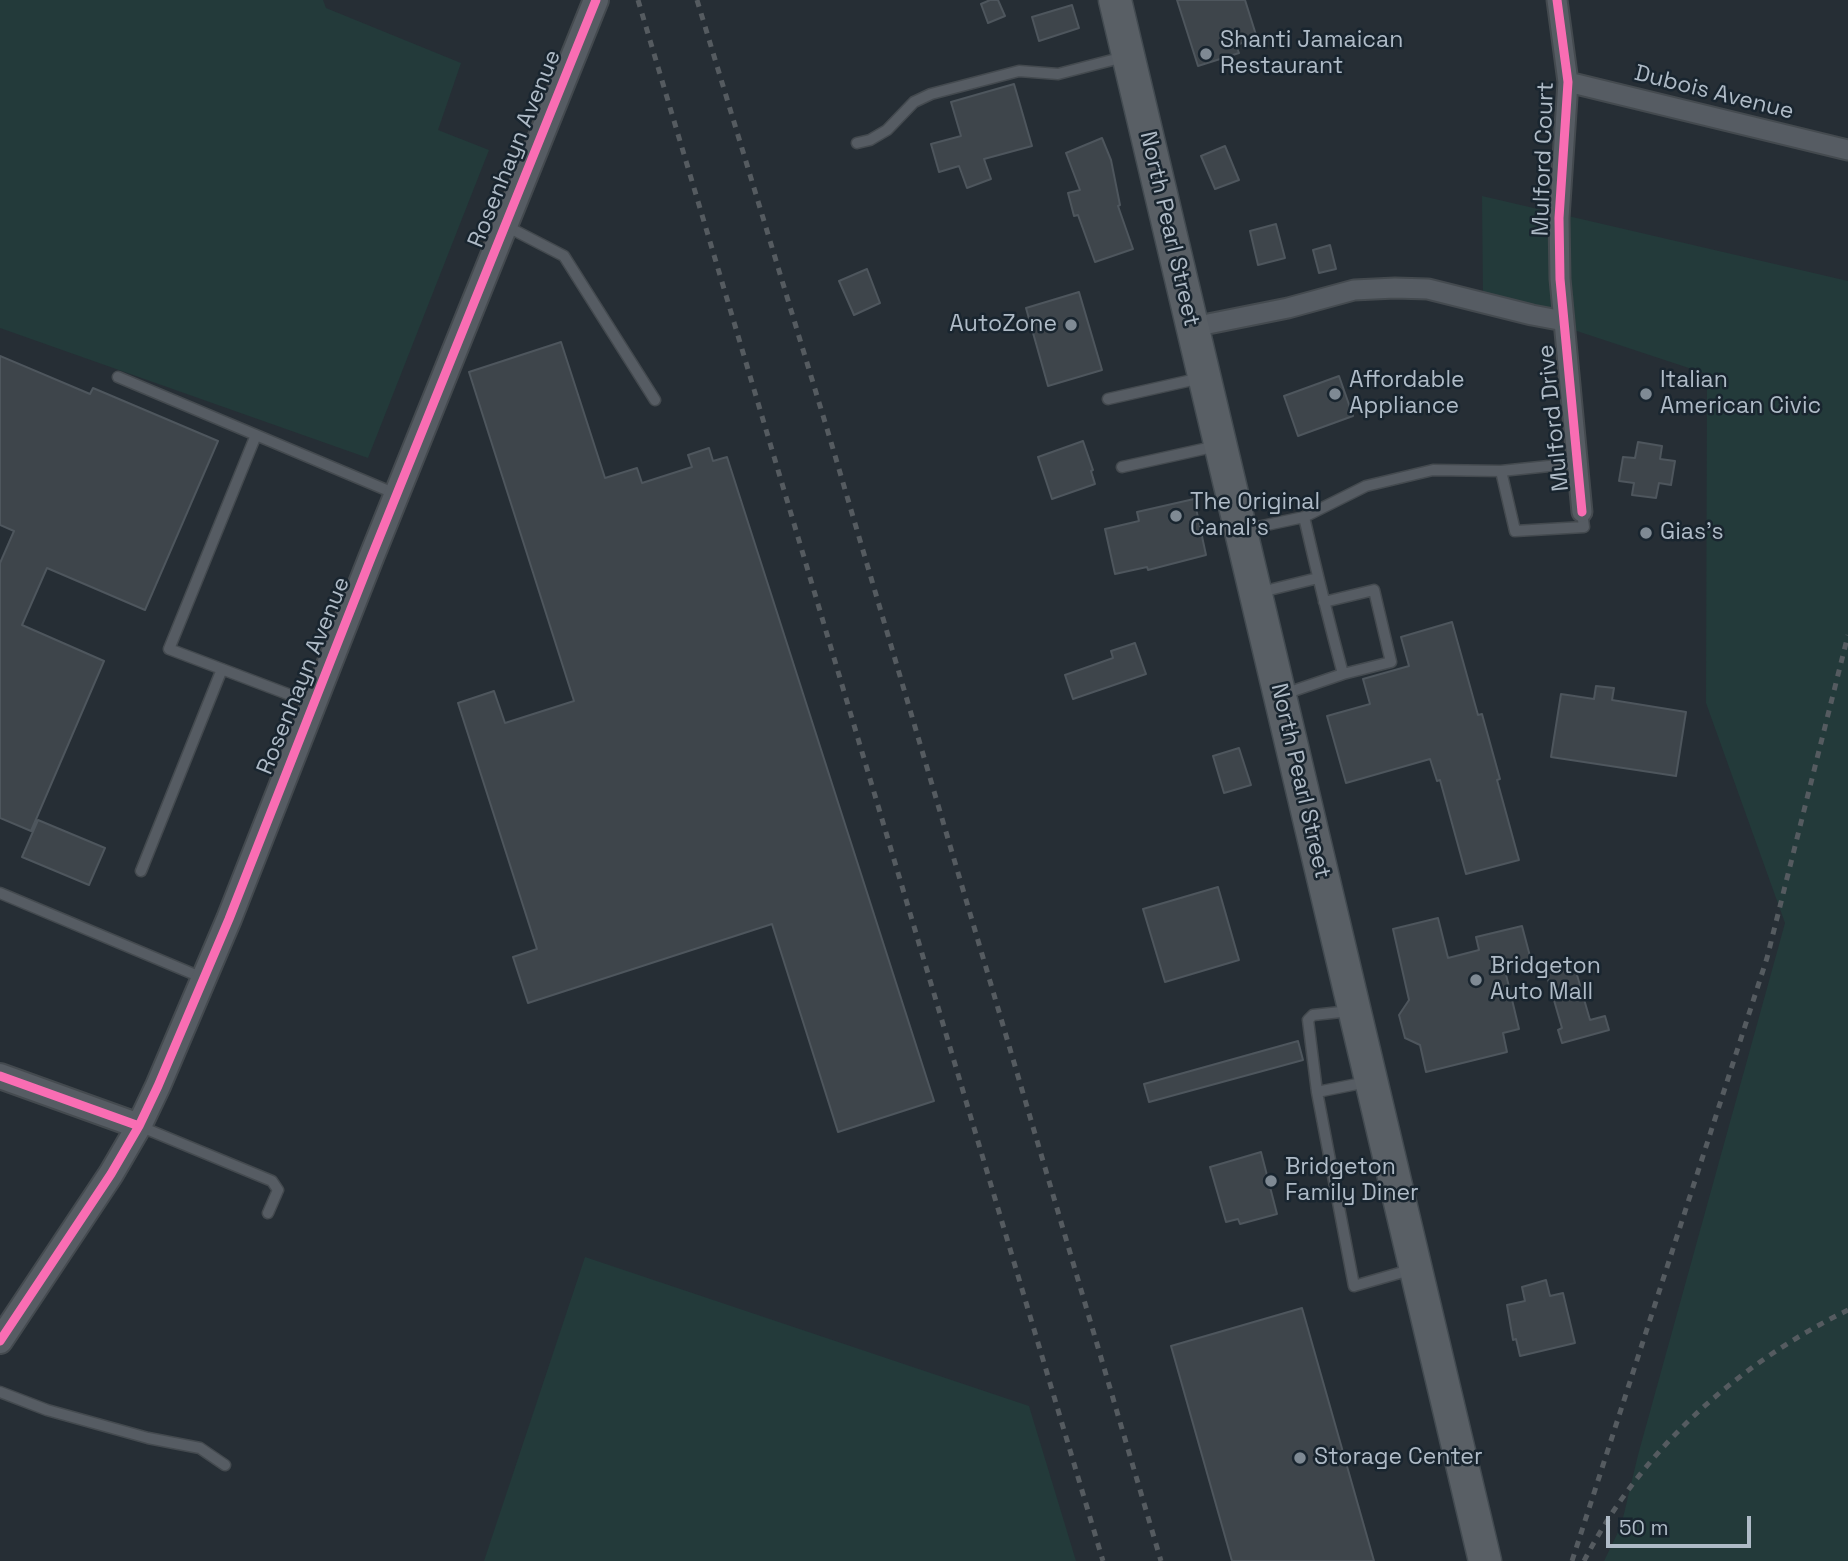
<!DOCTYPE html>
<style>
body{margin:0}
#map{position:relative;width:1848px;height:1561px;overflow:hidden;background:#262e35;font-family:"Space Grotesk",sans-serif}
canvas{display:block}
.scale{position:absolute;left:1606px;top:1516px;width:145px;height:32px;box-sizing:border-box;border:4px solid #afbbc7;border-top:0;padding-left:9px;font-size:21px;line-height:24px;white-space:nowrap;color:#afbbc7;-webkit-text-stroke:5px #19252f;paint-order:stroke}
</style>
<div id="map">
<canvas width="1848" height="1561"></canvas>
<div class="scale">50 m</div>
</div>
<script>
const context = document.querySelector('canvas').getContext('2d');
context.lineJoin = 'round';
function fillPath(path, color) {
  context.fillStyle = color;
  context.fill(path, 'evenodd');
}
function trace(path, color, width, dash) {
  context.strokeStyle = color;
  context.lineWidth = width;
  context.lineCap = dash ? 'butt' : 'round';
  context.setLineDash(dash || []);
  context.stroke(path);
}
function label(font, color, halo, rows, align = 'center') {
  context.font = font + ' "Space Grotesk",sans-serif';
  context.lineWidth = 5;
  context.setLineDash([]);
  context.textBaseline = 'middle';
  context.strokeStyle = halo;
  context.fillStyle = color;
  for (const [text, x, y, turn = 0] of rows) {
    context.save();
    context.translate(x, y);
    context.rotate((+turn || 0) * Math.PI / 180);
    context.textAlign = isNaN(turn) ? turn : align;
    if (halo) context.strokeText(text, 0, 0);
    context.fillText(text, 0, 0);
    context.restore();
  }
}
fillPath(new Path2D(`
 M 0,0 L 323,0 L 326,8 L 461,63 L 438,130 L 489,150 L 368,458 L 0,328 Z
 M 1482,196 L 1848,281 L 1848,1561 L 1604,1561 L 1621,1526 L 1638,1455 L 1785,923 L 1706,703 L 1707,374 L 1483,300 Z
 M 585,1257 L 1029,1406 L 1076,1561 L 484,1561 Z`), '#233a3a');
const building = new Path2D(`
 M 990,0 L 998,0 L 1005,16 L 988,23 L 981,4 Z
 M 1177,0 L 1245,0 L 1257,38 L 1236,45 L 1239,53 L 1198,66 Z
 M 1072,5 L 1079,28 L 1039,41 L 1032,17 Z
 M 1014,84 L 1032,146 L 984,159 L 991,179 L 967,188 L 959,166 L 939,172 L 931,144 L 961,136 L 951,102 Z
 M 1102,138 L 1111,160 L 1120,205 L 1118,206 L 1133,249 L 1095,262 L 1078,215 L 1074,216 L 1068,193 L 1080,190 L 1066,153 Z
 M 1225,146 L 1239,180 L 1215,189 L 1201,156 Z
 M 1276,224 L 1285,258 L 1258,265 L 1250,231 Z
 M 1330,245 L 1336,269 L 1319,273 L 1313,250 Z
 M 867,269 L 880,303 L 854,315 L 839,281 Z
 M 1079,292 L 1102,370 L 1048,386 L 1026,308 Z
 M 561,342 L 605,478 L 637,468 L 642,483 L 692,467 L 688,455 L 709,448 L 713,461 L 727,457 L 934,1101 L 838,1132 L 772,924 L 528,1003 L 513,957 L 537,949 L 458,703 L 494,691 L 505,723 L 574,701 L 469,372 Z
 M 0,356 L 90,394 L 93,388 L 218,441 L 145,610 L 47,568 L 22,625 L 104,661 L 31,831 L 0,818 L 0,563 L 14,531 L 0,525 Z
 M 1339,376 L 1353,416 L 1298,436 L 1284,396 Z
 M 1083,441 L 1093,470 L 1091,471 L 1095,484 L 1052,499 L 1038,457 Z
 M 1638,442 L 1662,446 L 1660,459 L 1675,461 L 1671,485 L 1659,483 L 1656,498 L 1632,495 L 1634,483 L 1619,481 L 1623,457 L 1635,458 Z
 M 1194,499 L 1206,555 L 1148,570 L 1147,567 L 1115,574 L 1105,529 L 1139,521 L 1137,512 Z
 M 1452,622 L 1478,715 L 1482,714 L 1500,779 L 1497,780 L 1519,860 L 1466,874 L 1440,780 L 1437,781 L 1430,759 L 1346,783 L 1327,716 L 1370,704 L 1363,679 L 1409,666 L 1401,637 Z
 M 1135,643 L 1146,674 L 1073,699 L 1065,675 L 1113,658 L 1111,651 Z
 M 1596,686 L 1614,688 L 1612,700 L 1686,712 L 1676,776 L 1551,757 L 1561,694 L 1594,699 Z
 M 1239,748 L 1251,785 L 1224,793 L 1213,756 Z
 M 38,820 L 105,848 L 89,885 L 22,857 Z
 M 1218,887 L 1239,960 L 1165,982 L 1143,909 Z
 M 1438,918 L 1448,958 L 1479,950 L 1476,937 L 1522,926 L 1531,960 L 1504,966 L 1519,1029 L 1503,1033 L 1507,1052 L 1426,1072 L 1420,1045 L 1405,1038 L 1399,1015 L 1409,1000 L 1393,929 Z
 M 1573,961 L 1590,1020 L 1605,1016 L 1609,1030 L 1562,1043 L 1558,1030 L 1562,1028 L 1545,969 Z
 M 1298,1041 L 1303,1060 L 1149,1102 L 1144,1084 Z
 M 1261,1152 L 1277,1214 L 1240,1224 L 1238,1219 L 1226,1222 L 1210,1167 Z
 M 1546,1280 L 1550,1296 L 1563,1293 L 1575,1343 L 1520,1356 L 1516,1339 L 1513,1340 L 1507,1305 L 1525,1301 L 1522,1287 Z
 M 1302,1308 L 1374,1561 L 1232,1561 L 1171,1346 Z`);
fillPath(building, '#3e454b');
trace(building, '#4e565d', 2);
const service = new Path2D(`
 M 857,143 L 870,140 L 887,130 L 914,102 L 931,94 L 1019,71 L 1058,74 L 1124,57
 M 506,226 L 564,256 L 655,400
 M 118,377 L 256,435
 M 1108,399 L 1201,378
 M 1122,467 L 1217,446
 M 1501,471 L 1578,463
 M 1304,517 L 1366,486 L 1433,470 L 1501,471 L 1515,531 L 1584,527 L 1582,512
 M 1243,530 L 1304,517 C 1316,569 1329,622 1343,674 L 1391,662 L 1374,590 L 1324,602
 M 1261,592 L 1318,578
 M 1284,694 L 1343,674
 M 314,704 L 169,649 L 256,435 L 396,494
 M 141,871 L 222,669
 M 0,893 L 203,978
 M 1367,1082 L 1317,1092 L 1354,1286 L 1410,1270
 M 1317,1092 L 1308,1020 L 1313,1015 L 1350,1011
 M 139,1126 L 272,1181 L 278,1190 L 268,1213
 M 0,1392 L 47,1410 L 148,1438 L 200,1448 L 225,1465`);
const minor = new Path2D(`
 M 1557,0 L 1568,82 L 1559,218 L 1560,279 L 1582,512
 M 1568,82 L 1848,150
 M 1193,327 L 1288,308 L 1354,290 L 1395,288 L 1428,289 L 1532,315 L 1564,321`);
const tertiary = new Path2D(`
 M 0,1076 L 139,1126
 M 0,1341 L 111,1174 L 139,1126 L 158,1086 L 229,919 L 371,558 L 596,0`);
const primary = new Path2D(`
 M 1115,0 L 1485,1561`);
trace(service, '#444a4f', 13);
trace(minor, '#444a4f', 23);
trace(tertiary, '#444a4f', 28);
trace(primary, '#434b51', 35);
trace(service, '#565c63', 10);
trace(minor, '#565c63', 19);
trace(tertiary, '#565c63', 24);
trace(primary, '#595f65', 32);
trace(new Path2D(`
 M 638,0 L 1103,1561
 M 697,0 L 831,442 L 1161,1561
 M 1572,1561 L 1767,958 L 1848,635
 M 1584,1561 C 1642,1449 1736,1365 1848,1310`), '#555b60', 5, [7, 7]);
trace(new Path2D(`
 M 1557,0 L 1568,82 L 1559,218 L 1560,279 L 1582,512
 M 0,1076 L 139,1126
 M 0,1341 L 111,1174 L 139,1126 L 158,1086 L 229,919 L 371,558 L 596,0`), '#f96db3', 9);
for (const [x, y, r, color] of [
 [1206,54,7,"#7f8a94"],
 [1071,325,7,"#7f8a94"],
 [1335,394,7,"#7f8a94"],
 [1646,394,7,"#7f8a94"],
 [1176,516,7,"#7f8a94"],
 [1646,533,7,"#7f8a94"],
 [1476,980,7,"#7f8a94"],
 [1271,1181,7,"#7f8a94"],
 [1300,1458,7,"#7f8a94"]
]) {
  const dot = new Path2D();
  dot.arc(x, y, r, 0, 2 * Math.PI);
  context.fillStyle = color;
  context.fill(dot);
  trace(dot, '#19252f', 2.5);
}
label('23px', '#afbbc7', '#19252f', [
 ["Shanti Jamaican",1220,41],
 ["Restaurant",1220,67],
 ["AutoZone",1057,325,"right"],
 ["Affordable",1349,381],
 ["Appliance",1349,407],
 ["Italian",1660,381],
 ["American Civic",1660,407],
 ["The Original",1190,503],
 ["Canal's",1190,529],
 ["Gias's",1660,533],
 ["Bridgeton",1490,967],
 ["Auto Mall",1490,993],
 ["Bridgeton",1285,1168],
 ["Family Diner",1285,1194],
 ["Storage Center",1314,1458]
], 'left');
label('23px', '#afbbc7', '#19252f', [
 ["Dubois Avenue",1714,93,14],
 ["Rosenhayn Avenue",515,149,-68],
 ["Mulford Court",1544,159,-88],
 ["North Pearl Street",1169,229,77],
 ["Mulford Drive",1554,418,-96],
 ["Rosenhayn Avenue",304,676,-68],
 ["North Pearl Street",1300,781,77]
]);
</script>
